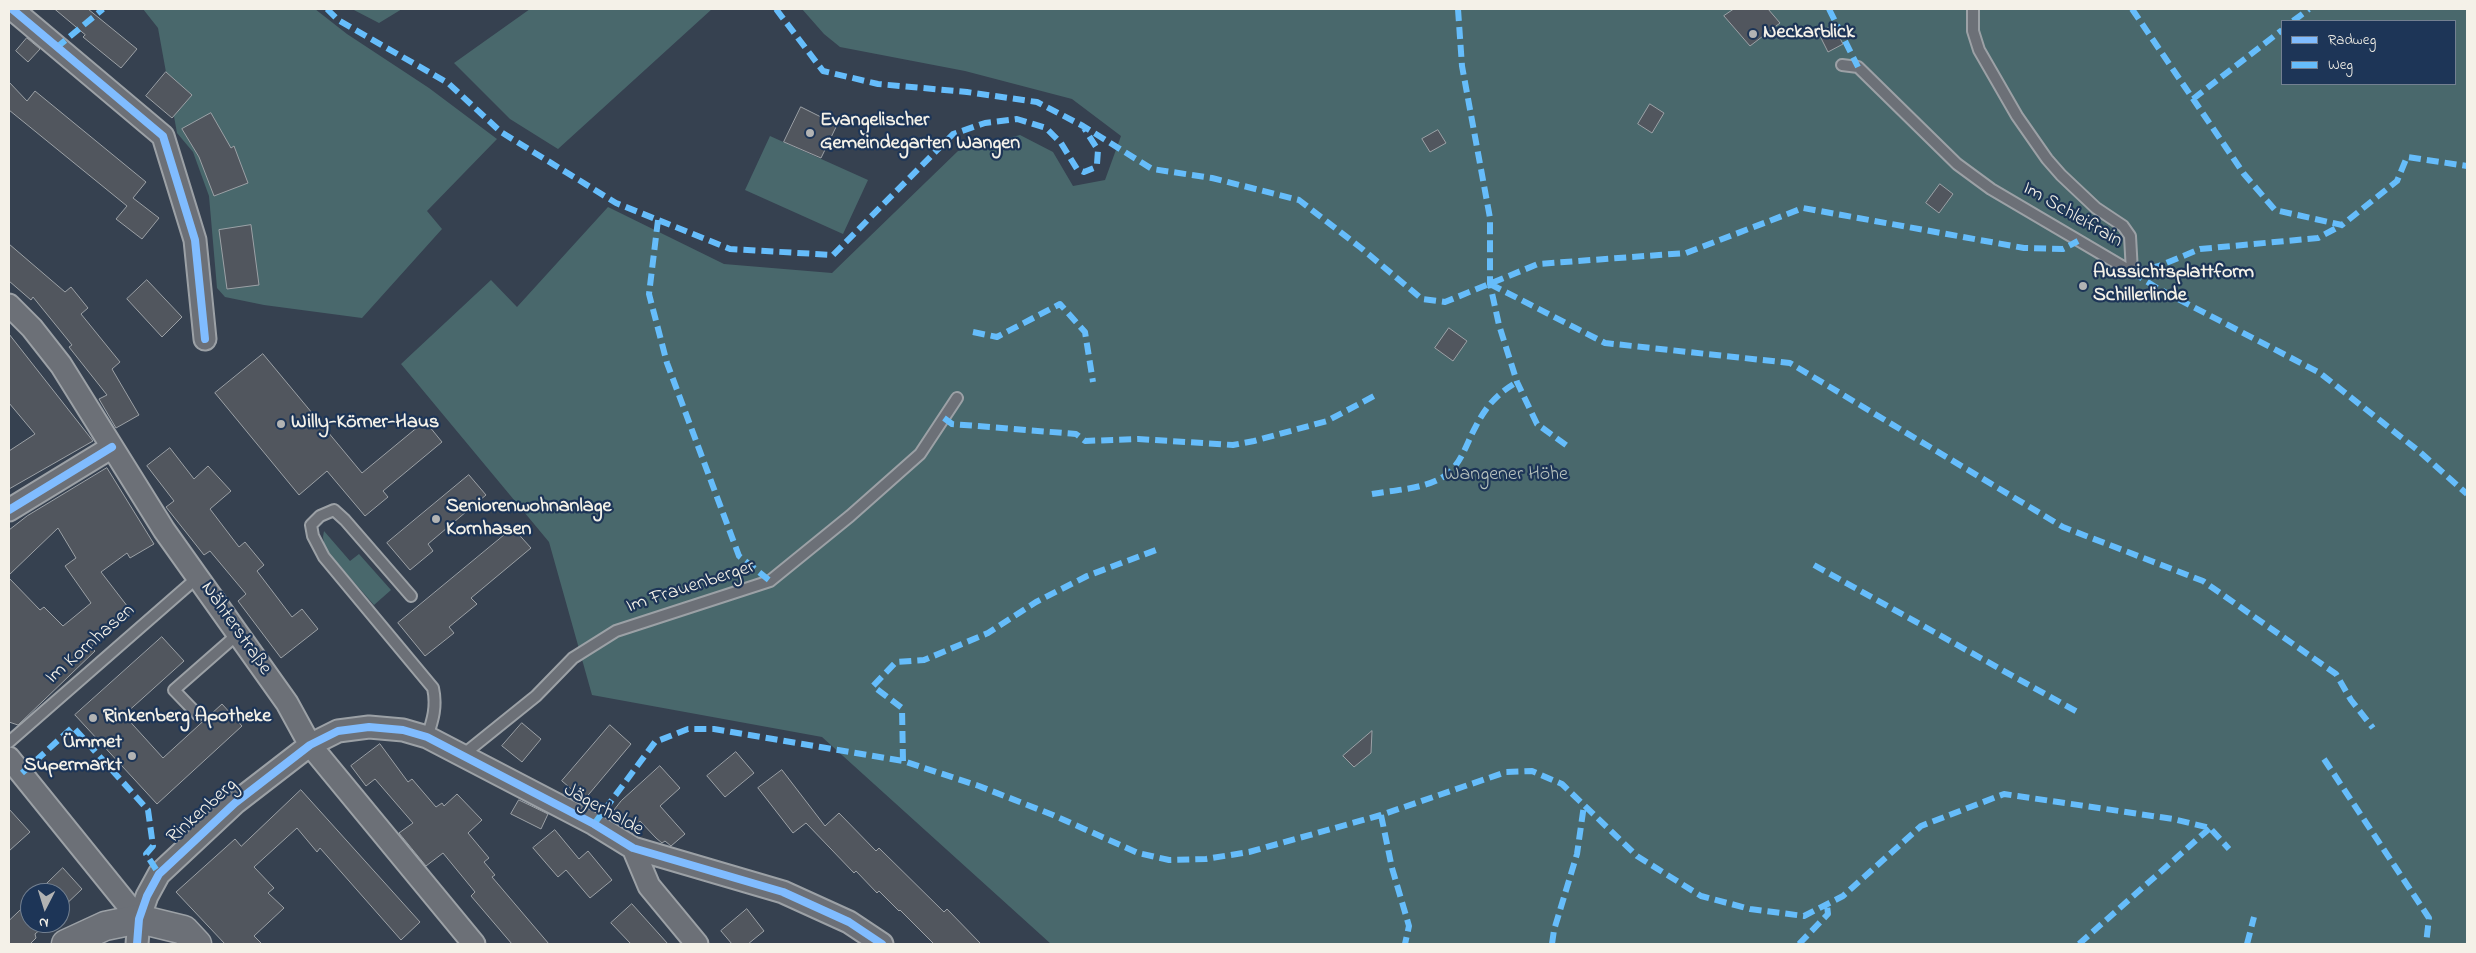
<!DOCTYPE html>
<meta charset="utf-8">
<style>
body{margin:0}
#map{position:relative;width:2476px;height:953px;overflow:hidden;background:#364150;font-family:"Indie Flower",sans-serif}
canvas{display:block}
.frame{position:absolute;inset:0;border:10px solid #f4f1e8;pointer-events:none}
.legend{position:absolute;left:2281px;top:20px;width:175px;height:65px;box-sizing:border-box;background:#1d3557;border:1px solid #738091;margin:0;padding:6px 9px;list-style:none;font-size:15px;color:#f4f1e8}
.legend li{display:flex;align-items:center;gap:10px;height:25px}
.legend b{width:25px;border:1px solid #738091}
.north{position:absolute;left:20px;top:883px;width:50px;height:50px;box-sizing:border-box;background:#1d3557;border:1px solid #738091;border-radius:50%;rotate:185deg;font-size:14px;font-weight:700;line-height:20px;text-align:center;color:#f4f1e8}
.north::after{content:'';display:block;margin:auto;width:18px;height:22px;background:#b2b3b3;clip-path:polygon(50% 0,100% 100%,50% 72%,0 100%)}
</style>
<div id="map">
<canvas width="2476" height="953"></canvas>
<div class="frame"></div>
<ul class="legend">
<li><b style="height:6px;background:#80bcff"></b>Radweg</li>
<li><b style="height:6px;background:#66bdfb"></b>Weg</li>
</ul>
<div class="north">N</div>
</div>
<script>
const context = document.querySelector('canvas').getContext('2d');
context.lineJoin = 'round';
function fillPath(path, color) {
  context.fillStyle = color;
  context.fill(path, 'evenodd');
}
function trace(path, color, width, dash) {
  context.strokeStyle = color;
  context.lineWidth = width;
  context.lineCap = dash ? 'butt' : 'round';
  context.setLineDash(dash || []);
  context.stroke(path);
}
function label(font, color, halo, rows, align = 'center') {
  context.font = font + ' "Indie Flower",sans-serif';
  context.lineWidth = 4.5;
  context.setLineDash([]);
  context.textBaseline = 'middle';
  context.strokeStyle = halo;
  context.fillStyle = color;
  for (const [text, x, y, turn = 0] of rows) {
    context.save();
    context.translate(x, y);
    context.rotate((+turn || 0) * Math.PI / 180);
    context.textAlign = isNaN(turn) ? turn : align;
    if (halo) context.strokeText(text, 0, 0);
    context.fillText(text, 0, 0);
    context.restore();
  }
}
fillPath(new Path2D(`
 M 143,9 L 315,9 L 347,34 L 429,88 L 497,139 L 427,211 L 442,229 L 362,318 L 264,305 L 225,297 L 217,288 L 209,196 L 193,152 L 177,133 L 158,28 Z
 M 352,9 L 402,9 L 379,23 Z
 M 530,9 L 712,9 L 558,149 L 510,119 L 454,63 Z
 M 802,9 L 2467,9 L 2467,944 L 1051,944 L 822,737 L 592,695 L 549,542 L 401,364 L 491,280 L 517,307 L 608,207 L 724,264 L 832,273 L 958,151 L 1020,135 L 1053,152 L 1073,186 L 1105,180 L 1121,136 L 1072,99 L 965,71 L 840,47 L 824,34 ZM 2282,21 L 2455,21 L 2455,84 L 2282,84 Z
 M 770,136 L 868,180 L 843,234 L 745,190 Z
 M 324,531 L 350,561 L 359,554 L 391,590 L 374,605 L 325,549 L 323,537 Z`), '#49686c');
const building = new Path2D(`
 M 55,9 L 88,9 L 137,49 L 121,68 L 83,37 L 85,35 Z
 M 1734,9 L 1768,9 L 1780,23 L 1750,46 L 1724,16 Z
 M 1833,25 L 1843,44 L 1828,52 L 1819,34 Z
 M 27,38 L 40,49 L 28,62 L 16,51 Z
 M 166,72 L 192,95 L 172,118 L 146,96 Z
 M 9,82 L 27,101 L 35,91 L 146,182 L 133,198 L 159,218 L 142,239 L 116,219 L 127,206 L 9,110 Z
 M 1650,104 L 1664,113 L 1652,133 L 1638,124 Z
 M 801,107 L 837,125 L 821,158 L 784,142 Z
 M 211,113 L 231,148 L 234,146 L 248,183 L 214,196 L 199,157 L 182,129 Z
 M 1438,130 L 1446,143 L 1430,152 L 1422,139 Z
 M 1940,184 L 1953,194 L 1939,213 L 1926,203 Z
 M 251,225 L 259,285 L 227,289 L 219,230 Z
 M 9,244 L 65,292 L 71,287 L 88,308 L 81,314 L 120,362 L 112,369 L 139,415 L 116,428 L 99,399 L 107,395 L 69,347 L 72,345 L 33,297 L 31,300 L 9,281 Z
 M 147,280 L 182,317 L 162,337 L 127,299 Z
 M 1449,328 L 1467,341 L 1453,361 L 1435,348 Z
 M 9,334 L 93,441 L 9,489 L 9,451 L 35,434 L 9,403 Z
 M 263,354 L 362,473 L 425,421 L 442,442 L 383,491 L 388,497 L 365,516 L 327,471 L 299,495 L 215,393 Z
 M 170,448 L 194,479 L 208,466 L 231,491 L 210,509 L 239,547 L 245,542 L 264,565 L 257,571 L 292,617 L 302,609 L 318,629 L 281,658 L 238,601 L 246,594 L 210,551 L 204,555 L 166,507 L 174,501 L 147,466 Z
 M 107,468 L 154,544 L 130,558 L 127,553 L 101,572 L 131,611 L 110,626 L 91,647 L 95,651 L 18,725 L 9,722 L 9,578 L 40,610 L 44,607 L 63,626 L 91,603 L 65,566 L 76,558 L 58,528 L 9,575 L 9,530 L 27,516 Z
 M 469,475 L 486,495 L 428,544 L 433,551 L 410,570 L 387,543 Z
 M 513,528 L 531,548 L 471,598 L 477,604 L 449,627 L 454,633 L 425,656 L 398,623 Z
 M 162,637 L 184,661 L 124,715 L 163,758 L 222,704 L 242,726 L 157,804 L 75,715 Z
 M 522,723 L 541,739 L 522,762 L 502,746 Z
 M 610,725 L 631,744 L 584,800 L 562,781 Z
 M 1372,731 L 1371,753 L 1354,767 L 1343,756 Z
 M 380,744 L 408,782 L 412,779 L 436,807 L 442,803 L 444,806 L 457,794 L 482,820 L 468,833 L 489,858 L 484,862 L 495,875 L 492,877 L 549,944 L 512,944 L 471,896 L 475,892 L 443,853 L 426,866 L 399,833 L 413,823 L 375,779 L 366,786 L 351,766 Z
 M 736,752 L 754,773 L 725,797 L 707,776 Z
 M 660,766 L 680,788 L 660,806 L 685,834 L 671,846 L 665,841 L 662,843 L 656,838 L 640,821 L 633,831 L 610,815 L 621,801 Z
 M 782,770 L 825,826 L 839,813 L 876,851 L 879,848 L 944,912 L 947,909 L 981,944 L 934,944 L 900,910 L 899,911 L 879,891 L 877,893 L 856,871 L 854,873 L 806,823 L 793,833 L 758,788 Z
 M 301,790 L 420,922 L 401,940 L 320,848 L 317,852 L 297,828 L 254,867 L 274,888 L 268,893 L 284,908 L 254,936 L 262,944 L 225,944 L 176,892 L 235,839 L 241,846 Z
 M 519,800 L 548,814 L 541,829 L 511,814 Z
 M 9,809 L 30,832 L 9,851 Z
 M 555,830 L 579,859 L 588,851 L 612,880 L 590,898 L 566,870 L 558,877 L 533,848 Z
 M 63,868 L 82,889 L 60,910 L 60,893 L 37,893 Z
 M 30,901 L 30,923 L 48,923 L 35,934 L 36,938 L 30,944 L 9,944 L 9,921 Z
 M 632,904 L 668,944 L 631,944 L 611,923 Z
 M 747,909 L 764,931 L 748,944 L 732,944 L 721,931 Z`);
fillPath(building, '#51565e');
trace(building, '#9ca1a6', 1);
const lane = new Path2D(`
 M 1973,9 L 1973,31 L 1979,50 L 2017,116 L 2047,159 L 2061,175 L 2096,208 L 2123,226 L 2130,236 L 2132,272
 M 1842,65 L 1858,67 L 1957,164 L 1991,189 L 2132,272
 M 411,596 L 345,520 L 334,510 L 320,516 L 311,525 L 313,536 L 324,557 L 433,688 C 437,706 433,720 427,737
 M 198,715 L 174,690 L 239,633
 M 9,742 L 198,577
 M 464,754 L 536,696 L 573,658 L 616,631 L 770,581 L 850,516 L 920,454 L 957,398`);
const street = new Path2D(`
 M 12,9 L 163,136 L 195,240 L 205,339
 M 9,305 L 32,328 L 61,365 L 164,530 L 287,703 L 310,745 L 474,944
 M 9,510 L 112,447
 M 9,758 L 139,919
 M 633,848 L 649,886 L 697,944
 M 137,944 L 139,919 L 147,896 L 159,874 L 235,803 L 310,745 L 338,731 L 369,727 L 403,730 L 427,737 L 594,824 L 633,848 L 783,892 L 849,922 L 882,944`);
const secondary = new Path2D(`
 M 66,944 L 105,926 L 139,919 L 184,930 L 197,944`);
trace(lane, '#9ca1a6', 14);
trace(street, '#9ca1a6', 25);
trace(secondary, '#9ca1a6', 31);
trace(lane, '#6c7077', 10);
trace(street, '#6c7077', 21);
trace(secondary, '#6c7077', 28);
trace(new Path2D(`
 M 327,9 L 338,20 L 448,83 L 501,132 L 616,203 L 730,249 L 833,255 L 953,134 L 985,123 L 1017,119 L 1046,128 L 1061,143 L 1077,169 L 1084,172 L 1094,168 L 1097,164 L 1098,150 L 1084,128
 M 776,9 L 823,71 L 878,84 L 967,92 L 1037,102 L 1083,126 L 1152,169 L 1212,178 L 1299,200 L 1361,248 L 1422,299 L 1445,302 L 1538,264 L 1686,253 L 1803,208 L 2024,248 L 2063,249 L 2078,241
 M 1458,9 L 1462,66 L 1490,218 L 1490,284 L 1499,325 L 1517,382 L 1537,424 L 1570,448
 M 1829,9 L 1858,67
 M 2132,9 L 2244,174 L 2275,210 L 2342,225 L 2397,181 L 2407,157 L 2467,166
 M 2293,21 L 2309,9
 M 56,48 L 103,9
 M 2193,99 L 2282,30
 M 658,220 L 649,294 L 667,363 L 739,556 L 770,581
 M 2132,272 L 2157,288 L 2320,373 L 2420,452 L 2467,494
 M 2132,272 L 2159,266 L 2200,249 L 2318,238 L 2342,225
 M 1490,284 L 1605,343 L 1790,363 L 2063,527 L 2203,581 L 2336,674 L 2351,700 L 2373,728
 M 973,332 L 997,337 L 1060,304 L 1085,332 L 1093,382
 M 944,418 L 952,424 L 1076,434 L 1085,441 L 1138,439 L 1233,445 L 1254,441 L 1327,421 L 1374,396
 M 1372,494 C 1394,490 1424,489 1443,477 C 1461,466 1466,444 1476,426 C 1486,406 1498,393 1517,382
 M 1814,565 L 2081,714
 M 2324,759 L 2429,918 L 2426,944
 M 903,761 L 902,708 L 873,686 L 896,662 L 924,660 L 988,633 L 1036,602 L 1087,576 L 1156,550
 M 22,773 L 73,727 L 148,810 L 153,846 L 146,854 L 159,874
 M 1381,815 L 1392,868 L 1409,926 L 1405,944
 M 594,824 L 655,742 L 688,729 L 714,729 L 903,761 L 979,786 L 1053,815 L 1138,853 L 1169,860 L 1206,859 L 1249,852 L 1381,815 L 1506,772 L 1532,771 L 1562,784 L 1637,856 L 1701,896 L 1750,909 L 1804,916 L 1843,896 L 1921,826 L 2004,794 L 2173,819 L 2210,828 L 2229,849
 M 1552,944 L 1554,930 L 1577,854 L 1584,805
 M 1799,944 L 1828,914 L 1827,905
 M 2079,944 L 2210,828
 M 2247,944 L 2254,917`), '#66bdfb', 6, [12, 6]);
trace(new Path2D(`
 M 12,9 L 163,136 L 195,240 L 205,339
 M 9,510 L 112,447
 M 137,944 L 139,919 L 147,896 L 159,874 L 235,803 L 310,745 L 338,731 L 369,727 L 403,730 L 427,737 L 594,824 L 633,848 L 783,892 L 849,922 L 882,944`), '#80bcff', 8);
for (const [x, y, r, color] of [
 [1753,34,5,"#b2b3b3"],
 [810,133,5,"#b2b3b3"],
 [2083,286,5,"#b2b3b3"],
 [281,424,5,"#b2b3b3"],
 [436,519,5,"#b2b3b3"],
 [93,718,5,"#b2b3b3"],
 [132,756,5,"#b2b3b3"]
]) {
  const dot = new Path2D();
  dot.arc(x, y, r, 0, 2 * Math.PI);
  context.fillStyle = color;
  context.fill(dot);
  trace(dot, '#1d3557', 2);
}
label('bold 20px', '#f4f1e8', '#1d3557', [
 ["Neckarblick",1763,34],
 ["Evangelischer",820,122],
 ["Gemeindegarten Wangen",820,145],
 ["Aussichtsplattform",2093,274],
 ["Schillerlinde",2093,297],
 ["Willy-Körner-Haus",291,424],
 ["Seniorenwohnanlage",446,508],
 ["Kornhasen",446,531],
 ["Rinkenberg Apotheke",103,718],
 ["Ümmet",122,744,"right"],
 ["Supermarkt",122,767,"right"]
], 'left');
label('20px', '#f4f1e8', '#1d3557', [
 ["Im Schleifrain",2072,216,30],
 ["Im Frauenberger",691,588,-18],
 ["Nähterstraße",235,629,55],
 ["Im Kornhasen",91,645,-41],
 ["Jägerhalde",603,811,29],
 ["Rinkenberg",203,812,-42]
]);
label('20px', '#b9c3be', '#1d3557', [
 ["Wangener Höhe",1506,476]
]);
</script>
